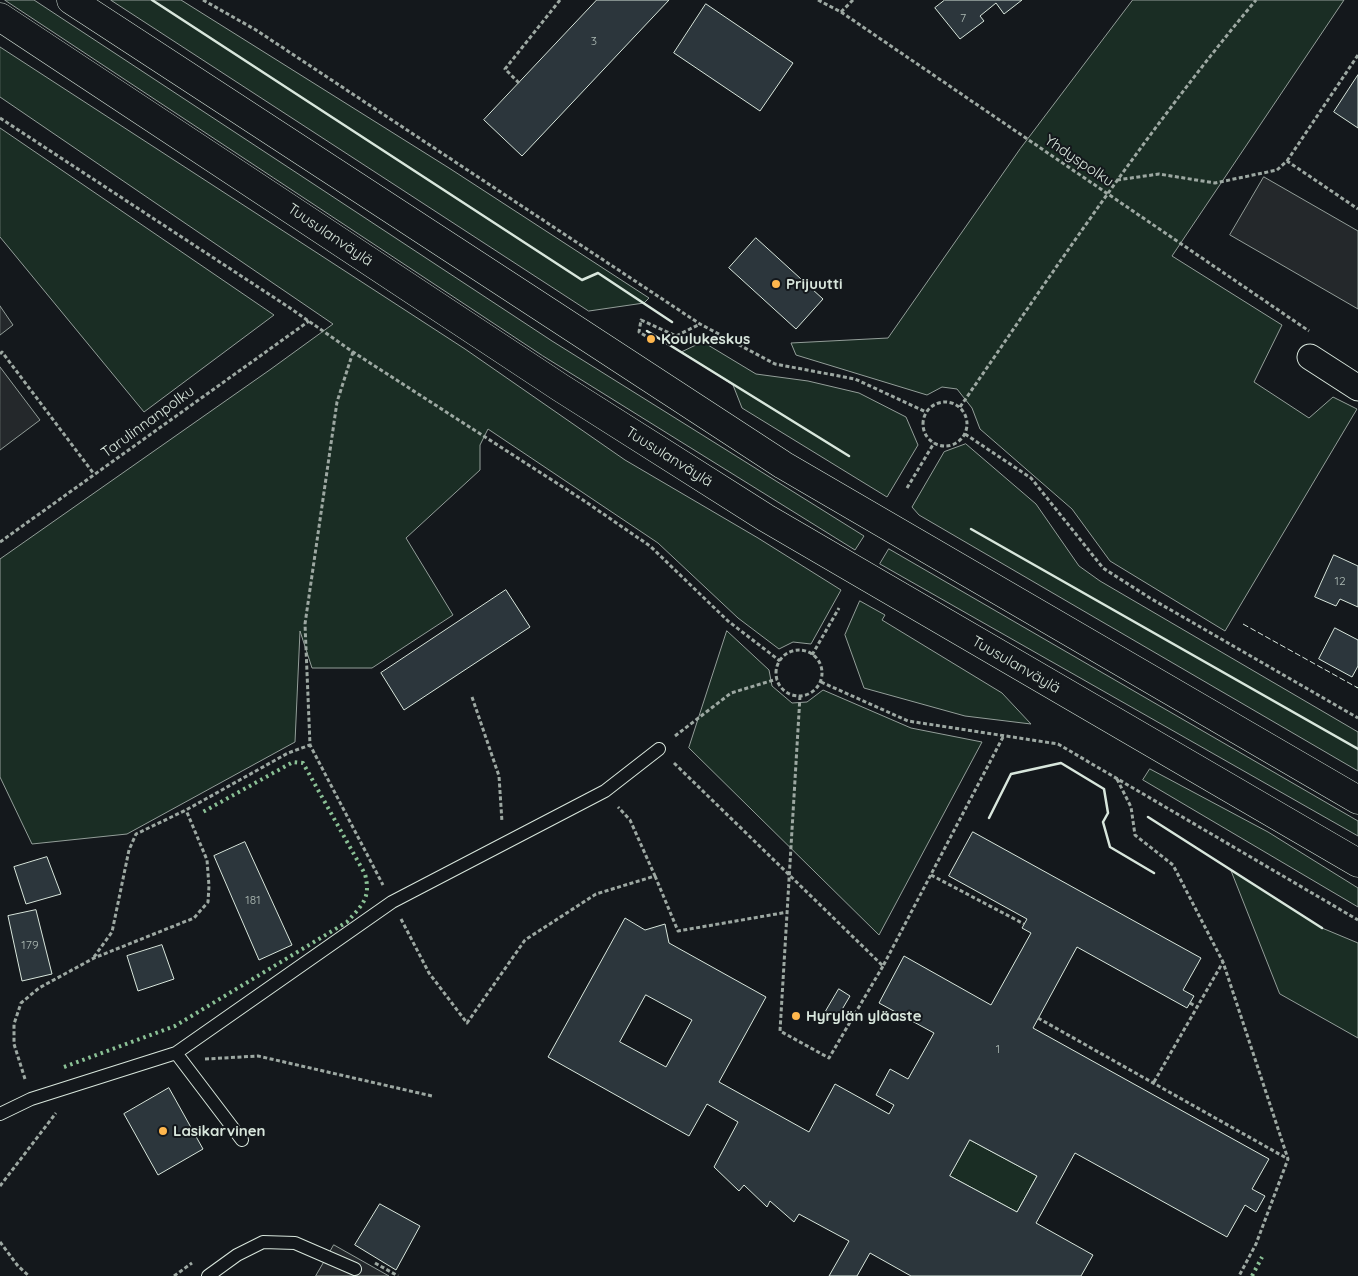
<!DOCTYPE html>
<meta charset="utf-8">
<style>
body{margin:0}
canvas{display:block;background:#14181c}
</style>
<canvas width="1358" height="1276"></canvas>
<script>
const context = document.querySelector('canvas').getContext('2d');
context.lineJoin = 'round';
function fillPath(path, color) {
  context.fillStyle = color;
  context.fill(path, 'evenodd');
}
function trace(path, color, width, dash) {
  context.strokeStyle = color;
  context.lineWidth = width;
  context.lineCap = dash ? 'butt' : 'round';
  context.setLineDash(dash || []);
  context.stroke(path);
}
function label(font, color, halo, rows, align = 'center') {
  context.font = font + ' Quicksand,sans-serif';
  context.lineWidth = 4;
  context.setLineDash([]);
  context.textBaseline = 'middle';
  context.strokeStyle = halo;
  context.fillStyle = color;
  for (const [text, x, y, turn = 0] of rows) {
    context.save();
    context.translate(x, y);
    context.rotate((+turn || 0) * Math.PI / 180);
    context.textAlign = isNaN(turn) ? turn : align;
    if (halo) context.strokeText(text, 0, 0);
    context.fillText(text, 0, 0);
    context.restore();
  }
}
const green = new Path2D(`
 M 5,0 L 34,0 L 552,341 L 864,536 L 855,550 L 543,356 Z
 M 111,0 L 181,0 L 449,168 L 649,298 L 644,303 L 589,311 Z
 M 1133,0 L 1344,0 L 1172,256 L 1282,325 L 1254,382 L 1309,418 L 1333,397 L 1357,409 L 1225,631 L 1110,561 L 1072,509 L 980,429 L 972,408 L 957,389 L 942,387 L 927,395 L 796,355 L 791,343 L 888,338 L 1020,149 Z
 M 0,47 L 465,349 L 625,460 L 758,538 L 841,590 L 811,644 L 793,642 L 779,649 L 738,618 L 658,543 L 488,429 L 480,445 L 480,470 L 406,538 L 453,615 L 372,668 L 312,668 L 300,631 L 295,742 L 127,834 L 32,844 L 0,777 L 0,559 L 271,369 L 333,324 L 0,97 Z
 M 0,128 L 274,315 L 144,412 L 0,237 Z
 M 703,342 L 756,374 L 808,381 L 859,393 L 906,417 L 918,445 L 887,497 L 742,408 L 733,385 L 682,352 Z
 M 966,444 L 1036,504 L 1079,566 L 1100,581 L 1358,732 L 1358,771 L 919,515 L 912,507 L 944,452 Z
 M 889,549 L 1358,821 L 1358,836 L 880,564 Z
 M 860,601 L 885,615 L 882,620 L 1002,693 L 1031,724 L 965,716 L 864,688 L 845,635 Z
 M 727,631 L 769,670 L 772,686 L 792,703 L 807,702 L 823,690 L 911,728 L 982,742 L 879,935 L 689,748 Z
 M 1150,769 L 1268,832 L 1358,888 L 1358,907 L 1143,780 Z
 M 1231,870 L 1322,928 L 1358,943 L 1358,1038 L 1280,994 Z
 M 970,1140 L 1037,1176 L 1017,1212 L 950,1176 Z`);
fillPath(green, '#1a2d24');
trace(green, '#939e99', 1);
const parking = new Path2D(`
 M 1264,177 L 1358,231 L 1358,309 L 1230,235 Z
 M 0,306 L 13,325 L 0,335 Z
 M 0,367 L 40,420 L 0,450 Z
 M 334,1245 L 389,1276 L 316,1276 Z`);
fillPath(parking, '#24282b');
trace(parking, '#939e99', 1);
const building = new Path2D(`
 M 597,0 L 669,0 L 522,156 L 484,120 Z
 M 945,0 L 1022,0 L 1004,14 L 996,3 L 980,16 L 984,21 L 960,39 L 935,8 Z
 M 706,4 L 793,63 L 760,111 L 674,53 Z
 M 1358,75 L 1358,128 L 1334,112 Z
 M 756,238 L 823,299 L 796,329 L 729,268 Z
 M 1334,555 L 1358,566 L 1358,607 L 1340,599 L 1336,606 L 1315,597 Z
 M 506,590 L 530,627 L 404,710 L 381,673 Z
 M 1335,628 L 1358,640 L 1358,666 L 1352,677 L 1319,659 Z
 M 973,832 L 1201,958 L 1183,990 L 1194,996 L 1187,1008 L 1077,947 L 1033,1028 L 1269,1159 L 1252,1189 L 1265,1196 L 1256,1212 L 1245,1205 L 1227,1237 L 1075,1153 L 1036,1223 L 1093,1255 L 1081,1276 L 911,1276 L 870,1253 L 857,1276 L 829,1276 L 849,1241 L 799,1214 L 794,1222 L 770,1201 L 767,1207 L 744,1185 L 739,1191 L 714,1167 L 738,1122 L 707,1104 L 689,1136 L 548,1057 L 625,918 L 645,930 L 665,924 L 669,943 L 766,997 L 719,1082 L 809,1132 L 835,1084 L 889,1114 L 894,1105 L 876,1095 L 890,1069 L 908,1079 L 934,1033 L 879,1003 L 904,956 L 991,1005 L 1031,933 L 1022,928 L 1027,919 L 949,876 ZM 646,995 L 692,1020 L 666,1067 L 620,1042 ZM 970,1140 L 1037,1176 L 1017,1212 L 950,1176 Z
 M 245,842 L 292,945 L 259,960 L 214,856 Z
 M 47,857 L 61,894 L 26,904 L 14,867 Z
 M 36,910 L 52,974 L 22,981 L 8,916 Z
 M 162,945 L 174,979 L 138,991 L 127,956 Z
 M 839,989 L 850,996 L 837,1018 L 826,1011 Z
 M 169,1088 L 203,1149 L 158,1175 L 124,1114 Z
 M 380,1204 L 420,1226 L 396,1270 L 355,1245 Z`);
fillPath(building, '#2c363c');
trace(building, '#d8e6dc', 1);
const service = new Path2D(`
 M 176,1053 L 242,1140
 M 0,1114 L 31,1099 L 176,1053 L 392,902 L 605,791 L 659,749
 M 208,1276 L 237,1255 L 263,1242 L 295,1243 L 355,1269`);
const minor = new Path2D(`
 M 1310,357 L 1358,388`);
const primary = new Path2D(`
 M 71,0 L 783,465 L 1358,800
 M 0,17 L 561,388 L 766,518 L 1358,863`);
trace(service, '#d8e6dc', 14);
trace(minor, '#d8e6dc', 27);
trace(primary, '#d8e6dc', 29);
trace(new Path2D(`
 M 203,0 L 256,30 L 700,324 L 775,364 L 855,379 L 926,412
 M 818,0 L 841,12 L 1309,331
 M 841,12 L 853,0
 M 519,83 L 505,69 L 560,0
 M 0,118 L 290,308 L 353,352 L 583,500 L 650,546 L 728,621 L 780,661
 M 1287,161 L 1358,55
 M 1117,180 L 1159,174 L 1215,183 L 1277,170 L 1287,161 L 1358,209
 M 651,339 L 639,332 L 641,320 L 676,336 L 700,324
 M 353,352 L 337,402 L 305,624 L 310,745 L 383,885
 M 0,354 L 2,352 L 94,474
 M923 424a22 22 0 1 1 44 0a22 22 0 1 1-44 0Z
 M 960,407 C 1055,269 1148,129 1256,0
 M 965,434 L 1031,478 L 1103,568 L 1150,598 L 1358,718
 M 907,488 L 934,443
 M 0,542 L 309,321
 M776 673a23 23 0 1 1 46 0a23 23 0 1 1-46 0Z
 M 812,655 L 839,608
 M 821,682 L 908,721 L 1058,744 L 1358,920
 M 800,696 L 780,1031 L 829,1058 L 883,966
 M 472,697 L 499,776 L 502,822
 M 675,736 L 731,693 L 777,679
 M 674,763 L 883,966 L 1003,737
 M 1117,779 L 1131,807 L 1135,835 L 1173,865 L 1223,962 L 1288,1159 L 1256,1244 L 1239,1276
 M 931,875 L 1024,924
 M 655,876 L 678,931 L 788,912
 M 401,919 L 429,973 L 467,1023 L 525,940 L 596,894 L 655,876 L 630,820 L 618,807
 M 94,957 L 112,932 L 129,850 L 136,834 L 186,810 L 288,753 L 310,745
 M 1190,1003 L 1197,1007
 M 1038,1018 L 1288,1159
 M 205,1059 L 258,1056 L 432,1096
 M 25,1079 L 14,1044 L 14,1024 L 21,1003 L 39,988 L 94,958 L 194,918 L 208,902 L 209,886 L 207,860 L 186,810
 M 1154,1082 L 1223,962
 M 0,1186 L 56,1113
 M 0,1242 L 18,1266 L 29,1276
 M 375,1263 L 398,1276
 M 174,1276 L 192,1263`), '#9da8a2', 3, [4, 2.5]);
trace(service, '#14181c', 12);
trace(minor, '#14181c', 25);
trace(primary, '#14181c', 28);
trace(new Path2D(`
 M 1358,688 L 1358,687
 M 64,1067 L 175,1026 L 347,922 C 363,904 371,898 365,874 L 303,763 L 293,762 L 201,813
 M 1252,1276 L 1262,1257`), '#8ac095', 4, [2.5, 4]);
trace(new Path2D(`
 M 1243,624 L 1358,688`), '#d8e6dc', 1, [6, 2.5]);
trace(new Path2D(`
 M 152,0 L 582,280 L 598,273 L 672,322
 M 647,331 L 849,456
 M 971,529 L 1358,749
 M 1148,817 L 1322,928
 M 989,818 L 1011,774 L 1061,763 L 1104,789 L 1108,813 L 1103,822 L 1110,847 L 1154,873`), '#d8e6dc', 2.5);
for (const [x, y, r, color] of [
 [776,284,5,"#ffb74d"],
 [651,339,5,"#ffb74d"],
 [796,1016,5,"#ffb74d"],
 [163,1131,5,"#ffb74d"]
]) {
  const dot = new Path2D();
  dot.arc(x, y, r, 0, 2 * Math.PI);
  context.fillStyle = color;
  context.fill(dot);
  trace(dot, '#14181c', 2);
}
label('12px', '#adbab4', null, [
 ["7",963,18],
 ["3",594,41],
 ["12",1340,581],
 ["181",253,900],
 ["179",30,945],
 ["1",998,1049]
]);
label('15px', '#d8e6dc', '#14181c', [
 ["Yhdyspolku",1079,161,34],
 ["Tuusulanväylä",330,235,34],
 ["Tarulinnanpolku",148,422,-36],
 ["Tuusulanväylä",669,457,32],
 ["Tuusulanväylä",1016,665,30]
]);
label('bold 15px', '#d8e6dc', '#14181c', [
 ["Prijuutti",786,284],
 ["Koulukeskus",661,339],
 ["Hyrylän yläaste",806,1016],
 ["Lasikarvinen",173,1131]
], 'left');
</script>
